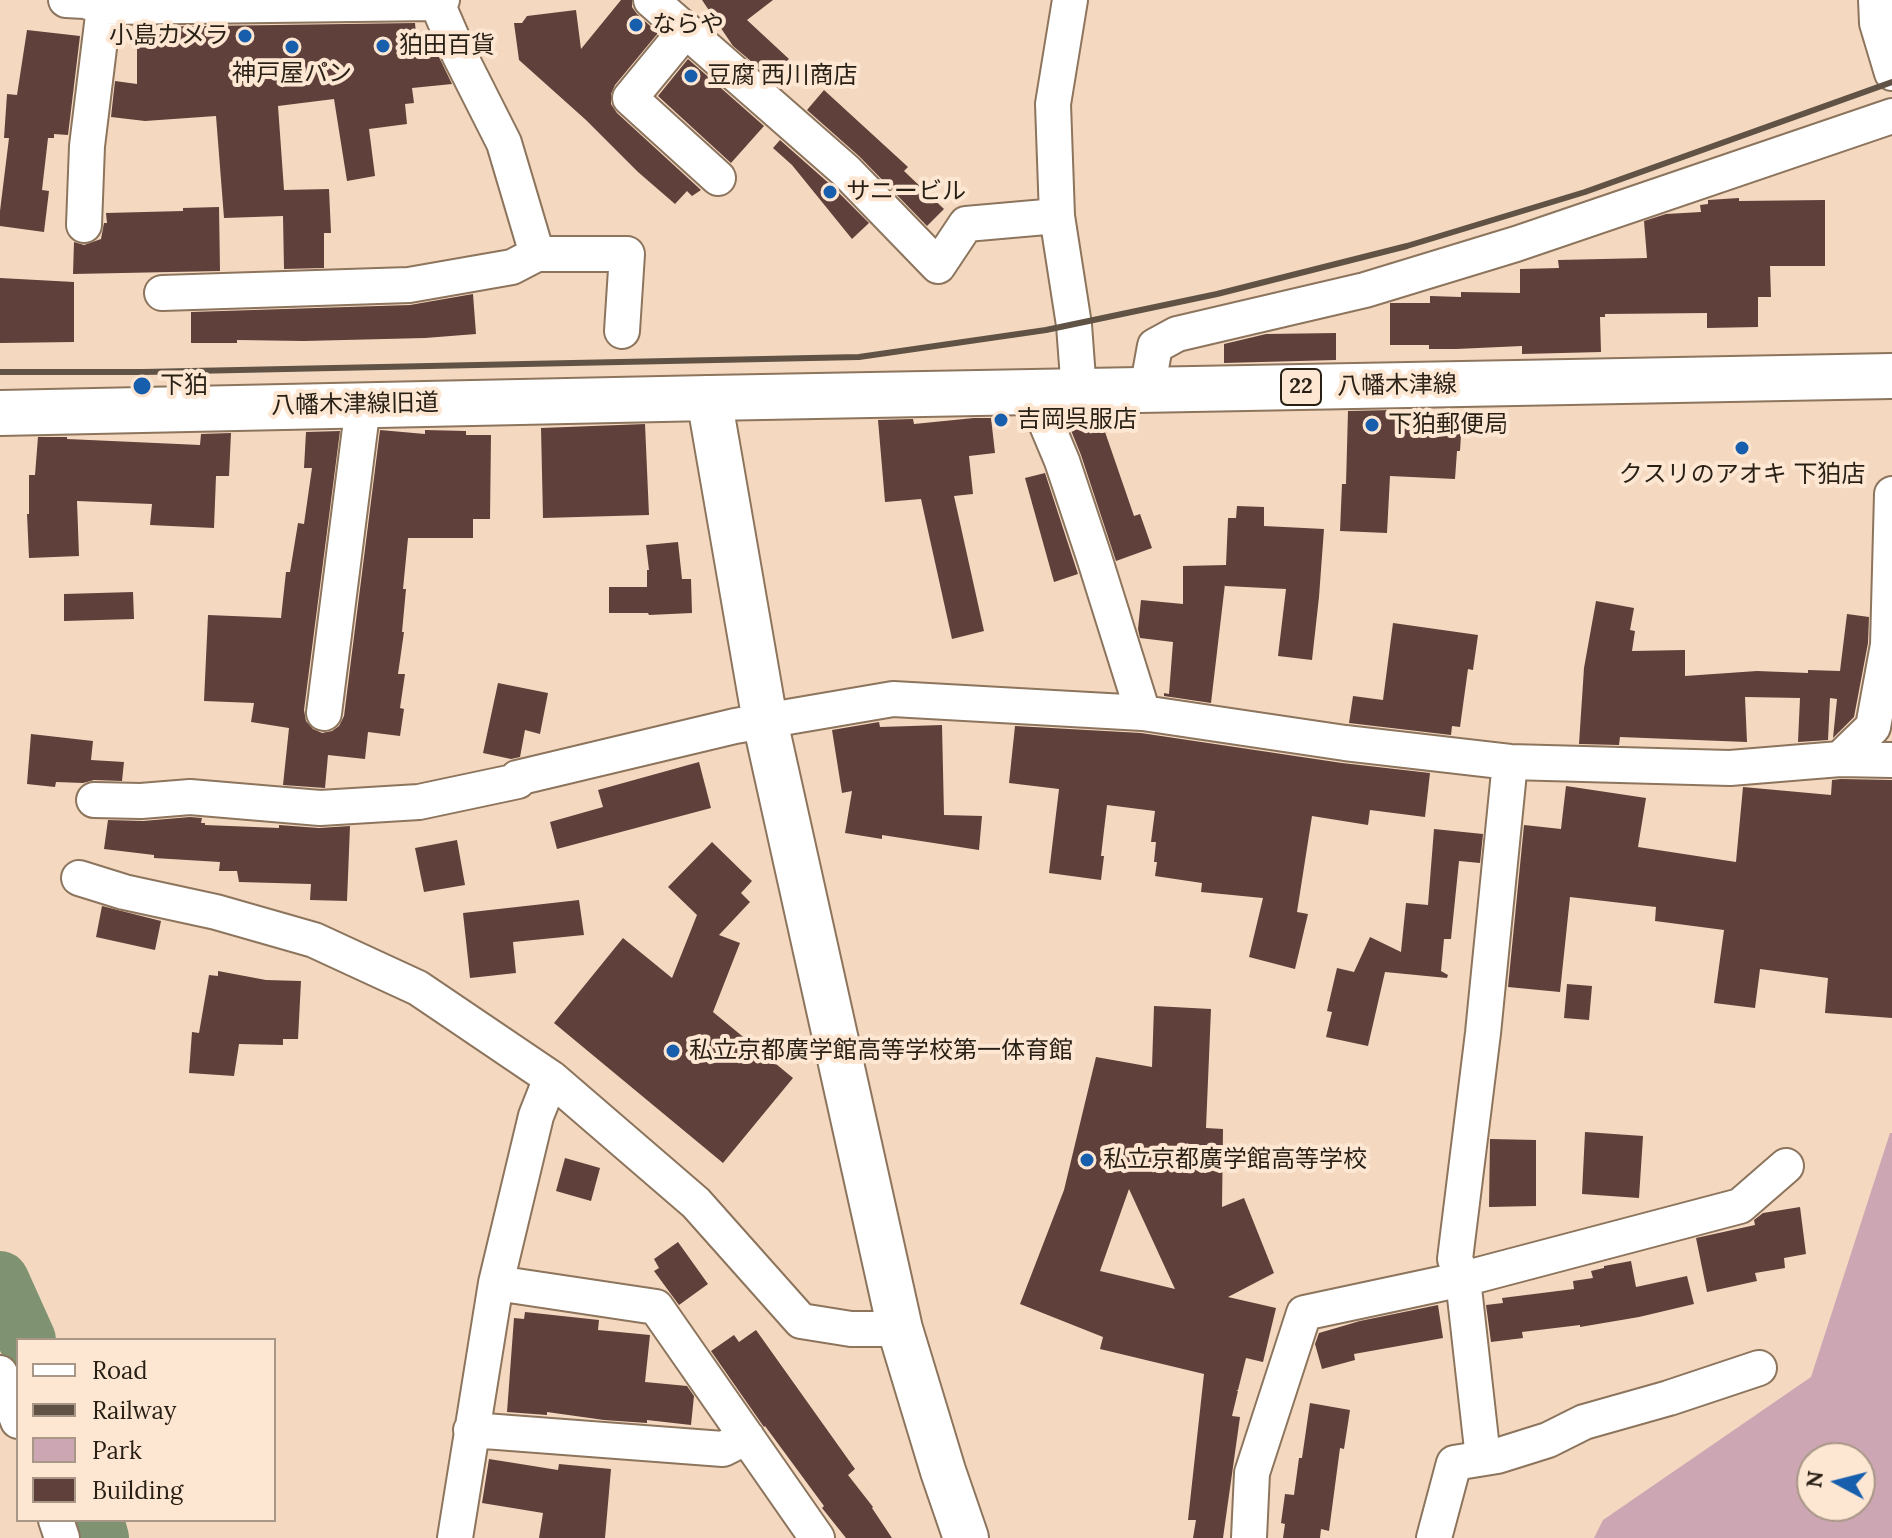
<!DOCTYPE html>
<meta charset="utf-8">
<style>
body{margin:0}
#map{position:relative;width:1892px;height:1538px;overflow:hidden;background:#f4d9c0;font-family:Lora,serif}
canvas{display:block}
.legend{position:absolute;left:16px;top:1338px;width:260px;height:184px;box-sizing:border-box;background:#fde7d3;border:2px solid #a89787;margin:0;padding:10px 14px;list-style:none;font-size:24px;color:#281f15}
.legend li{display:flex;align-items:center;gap:16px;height:40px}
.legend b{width:40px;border:2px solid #a89787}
.north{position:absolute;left:1796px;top:1442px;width:80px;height:80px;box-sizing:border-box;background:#fde7d3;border:2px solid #a89787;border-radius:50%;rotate:277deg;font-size:22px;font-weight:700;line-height:32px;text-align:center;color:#281f15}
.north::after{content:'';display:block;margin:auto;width:28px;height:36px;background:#175ead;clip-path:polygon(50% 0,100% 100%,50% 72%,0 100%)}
</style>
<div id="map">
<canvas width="1892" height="1538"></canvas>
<ul class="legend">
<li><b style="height:10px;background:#fff"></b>Road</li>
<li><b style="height:10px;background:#605244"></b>Railway</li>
<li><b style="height:22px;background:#cca6b2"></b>Park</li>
<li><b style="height:22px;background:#5f403a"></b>Building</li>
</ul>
<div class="north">N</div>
</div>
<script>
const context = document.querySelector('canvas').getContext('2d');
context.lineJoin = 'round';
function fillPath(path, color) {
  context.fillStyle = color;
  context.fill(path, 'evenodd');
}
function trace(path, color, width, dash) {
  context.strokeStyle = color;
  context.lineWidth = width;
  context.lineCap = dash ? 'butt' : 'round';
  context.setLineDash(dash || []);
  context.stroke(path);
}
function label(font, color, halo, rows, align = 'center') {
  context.font = font + ' Lora,"Noto Sans JP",serif';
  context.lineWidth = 8;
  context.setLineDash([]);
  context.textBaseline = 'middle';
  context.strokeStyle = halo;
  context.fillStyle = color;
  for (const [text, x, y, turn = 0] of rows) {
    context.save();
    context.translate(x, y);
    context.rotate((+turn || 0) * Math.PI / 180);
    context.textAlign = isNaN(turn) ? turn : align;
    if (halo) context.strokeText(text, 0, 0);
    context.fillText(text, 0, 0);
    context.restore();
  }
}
fillPath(new Path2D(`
 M 1890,1133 L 1892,1133 L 1892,1538 L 1594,1538 L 1603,1520 L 1811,1377 ZM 1812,1458 L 1860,1458 L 1860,1506 L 1812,1506 Z`), '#cca6b2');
trace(new Path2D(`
 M 0,1280 L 27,1340
 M 95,1520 L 100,1538`), '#7f9373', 58);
fillPath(new Path2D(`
 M 621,0 L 632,0 L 632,7 L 637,14 L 658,33 L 615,85 L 611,94 L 611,104 L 617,113 L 701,190 L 692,196 L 687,191 L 675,204 L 638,172 L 586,120 L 519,60 L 514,23 L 522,23 L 527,16 L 576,10 L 581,49 Z
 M 702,0 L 773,0 L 747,20 L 789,59 L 771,78 L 733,46 Z
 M 415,23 L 418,57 L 438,55 L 452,84 L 412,88 L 414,103 L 405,104 L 407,124 L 369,129 L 375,176 L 347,181 L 334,99 L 278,106 L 284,190 L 329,189 L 331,233 L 324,233 L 324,268 L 284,269 L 283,216 L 224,218 L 216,116 L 145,121 L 111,117 L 115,81 L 137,84 L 137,27 Z
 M 27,30 L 80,36 L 68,135 L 54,134 L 54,138 L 48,138 L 42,190 L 49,191 L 44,232 L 0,226 L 0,211 L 9,138 L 4,138 L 7,94 L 17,95 Z
 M 688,59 L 764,126 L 731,163 L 658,96 Z
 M 824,90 L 908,167 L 904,171 L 944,209 L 927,226 L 860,157 L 807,110 Z
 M 780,140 L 832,186 L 869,223 L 852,239 L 792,165 L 773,148 Z
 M 1739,198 L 1739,201 L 1825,200 L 1825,266 L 1770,266 L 1771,297 L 1758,297 L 1758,327 L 1707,328 L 1707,313 L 1605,314 L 1605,317 L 1600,317 L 1601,352 L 1522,354 L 1522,346 L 1456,349 L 1429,349 L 1429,345 L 1390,345 L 1390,303 L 1430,303 L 1430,296 L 1461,297 L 1461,292 L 1520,293 L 1520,269 L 1559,268 L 1558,260 L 1647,258 L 1644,221 L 1666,214 L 1701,212 L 1700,205 L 1708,204 L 1708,200 Z
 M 219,207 L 220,271 L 73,274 L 74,242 L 84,245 L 101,239 L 104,223 L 107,223 L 106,213 L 183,211 L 183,208 Z
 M 0,278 L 74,282 L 74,342 L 0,343 Z
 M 473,294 L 476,334 L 425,338 L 304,341 L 237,340 L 237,343 L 191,343 L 191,312 L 410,305 Z
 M 1336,333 L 1336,360 L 1224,363 L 1224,344 L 1266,334 Z
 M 1393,410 L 1393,415 L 1462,418 L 1460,451 L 1457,451 L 1455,479 L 1390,476 L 1387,533 L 1340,531 L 1342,484 L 1346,484 L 1348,411 Z
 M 1071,416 L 1097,416 L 1102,429 L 1104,429 L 1134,516 L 1140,514 L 1152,548 L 1116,561 L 1081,455 L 1066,418 Z
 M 974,418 L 991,418 L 995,453 L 969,456 L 973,494 L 954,496 L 984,631 L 952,639 L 921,499 L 885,502 L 878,420 L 913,419 L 914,424 Z
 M 645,424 L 649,515 L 543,518 L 541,428 Z
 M 380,430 L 425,434 L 425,430 L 466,431 L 466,435 L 491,435 L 490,519 L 473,519 L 473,538 L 408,538 L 403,589 L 406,589 L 402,632 L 404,632 L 398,674 L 405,674 L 400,708 L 404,709 L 400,736 L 368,732 L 365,759 L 328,755 L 325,788 L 283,785 L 289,728 L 251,722 L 254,703 L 204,701 L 208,615 L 281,618 L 286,572 L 290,572 L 298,523 L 304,524 L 312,468 L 304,468 L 306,432 L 340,431 L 304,710 L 306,721 L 313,729 L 322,733 L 332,731 L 339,726 L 344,716 Z
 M 231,433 L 229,476 L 216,476 L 214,528 L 150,525 L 152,504 L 77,501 L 79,556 L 29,558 L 27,514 L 29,514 L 29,475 L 35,475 L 38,437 L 67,437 L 67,439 L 200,445 L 201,434 Z
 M 1045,473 L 1078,574 L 1054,582 L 1025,478 Z
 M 1237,506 L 1264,507 L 1264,526 L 1324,529 L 1319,597 L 1312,660 L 1278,656 L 1286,589 L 1225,586 L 1225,584 L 1211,703 L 1164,696 L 1164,693 L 1169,694 L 1173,642 L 1140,638 L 1138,629 L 1141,600 L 1183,604 L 1183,566 L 1226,565 L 1228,518 L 1236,518 Z
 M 678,542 L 682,579 L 691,579 L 692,613 L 649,615 L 648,613 L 609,613 L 609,587 L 647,587 L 647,570 L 649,570 L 646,545 Z
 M 133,592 L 134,619 L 64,621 L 64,594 Z
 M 1596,601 L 1634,608 L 1630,630 L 1635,631 L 1632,651 L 1685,650 L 1685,676 L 1757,671 L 1808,673 L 1808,670 L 1840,671 L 1847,614 L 1869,617 L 1868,643 L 1854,717 L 1833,738 L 1837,699 L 1830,698 L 1828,740 L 1798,742 L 1800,698 L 1745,697 L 1747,742 L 1620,737 L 1619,745 L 1579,744 L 1584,668 Z
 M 1393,623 L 1478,635 L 1473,670 L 1468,669 L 1460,727 L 1452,726 L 1451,735 L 1349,723 L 1353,696 L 1383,700 Z
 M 498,683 L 548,693 L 540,734 L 525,730 L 520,757 L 511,759 L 483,753 Z
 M 879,722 L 880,727 L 942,725 L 944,815 L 982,816 L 979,850 L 882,835 L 882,839 L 845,833 L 852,791 L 842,793 L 832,730 Z
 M 1015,726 L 1141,733 L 1342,763 L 1430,773 L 1425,817 L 1370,810 L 1368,825 L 1312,816 L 1297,912 L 1308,914 L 1295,969 L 1249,957 L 1263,898 L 1201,892 L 1202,883 L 1155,876 L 1157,862 L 1154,862 L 1156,842 L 1151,842 L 1155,811 L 1107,805 L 1101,856 L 1104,856 L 1101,880 L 1049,873 L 1059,789 L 1009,783 Z
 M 31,734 L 93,741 L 91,760 L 124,762 L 122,781 L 94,780 L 83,783 L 56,782 L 55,787 L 27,784 Z
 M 699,762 L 711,808 L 557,849 L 550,822 L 603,807 L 598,790 Z
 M 1841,779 L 1892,780 L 1892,1018 L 1825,1013 L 1828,978 L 1760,969 L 1755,1008 L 1714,1003 L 1724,930 L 1655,921 L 1656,907 L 1570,897 L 1560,992 L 1508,987 L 1524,825 L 1561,829 L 1566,786 L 1646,798 L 1638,847 L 1736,862 L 1743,787 L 1831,795 L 1832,780 Z
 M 190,817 L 202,818 L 201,823 L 205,823 L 205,825 L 279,828 L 279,825 L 319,828 L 350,826 L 347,901 L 310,900 L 311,884 L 239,882 L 237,871 L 219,871 L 220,862 L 154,858 L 154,855 L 104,849 L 108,820 L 143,821 Z
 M 1434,829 L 1483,834 L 1480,863 L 1459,861 L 1451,939 L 1444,939 L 1441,971 L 1448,975 L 1447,978 L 1385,972 L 1368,1046 L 1326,1037 L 1332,1012 L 1327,1011 L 1337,968 L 1354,972 L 1370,937 L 1401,952 L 1406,903 L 1428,905 Z
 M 457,840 L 465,885 L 424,892 L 415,848 Z
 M 712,842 L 752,881 L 741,893 L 750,902 L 719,935 L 740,943 L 713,1012 L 793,1078 L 723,1163 L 554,1023 L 623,938 L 672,978 L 697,915 L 668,887 Z
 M 579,900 L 584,935 L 513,942 L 516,973 L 470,978 L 463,913 Z
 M 102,906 L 161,921 L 155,950 L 96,937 Z
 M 218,971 L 266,980 L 301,981 L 298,1039 L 283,1039 L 283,1045 L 239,1044 L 234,1076 L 189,1073 L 192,1032 L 199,1033 L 209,975 L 218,976 Z
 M 1567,984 L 1592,986 L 1589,1020 L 1564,1018 Z
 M 1154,1006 L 1211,1009 L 1206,1128 L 1223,1129 L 1222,1207 L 1244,1198 L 1274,1273 L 1228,1297 L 1276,1308 L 1263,1362 L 1246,1358 L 1238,1390 L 1236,1391 L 1238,1391 L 1232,1416 L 1240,1417 L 1223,1538 L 1193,1538 L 1196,1520 L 1188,1520 L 1204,1374 L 1100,1349 L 1103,1337 L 1020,1304 L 1064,1190 L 1096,1057 L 1152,1067 ZM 1129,1189 L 1175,1289 L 1100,1271 Z
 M 1585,1132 L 1643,1136 L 1639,1198 L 1582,1194 Z
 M 1490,1139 L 1536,1140 L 1536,1206 L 1489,1207 Z
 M 565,1158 L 600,1168 L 591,1201 L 556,1191 Z
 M 1800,1207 L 1806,1254 L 1784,1258 L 1785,1268 L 1755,1273 L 1757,1281 L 1707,1292 L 1696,1238 L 1755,1225 L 1754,1220 L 1763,1213 Z
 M 678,1242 L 708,1284 L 679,1305 L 654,1271 L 659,1268 L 654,1259 Z
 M 1631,1261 L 1636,1287 L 1687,1276 L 1694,1304 L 1639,1317 L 1580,1327 L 1580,1325 L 1522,1332 L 1523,1338 L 1491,1342 L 1486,1305 L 1503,1303 L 1502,1298 L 1574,1289 L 1573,1281 L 1593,1278 L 1591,1271 L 1604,1268 L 1604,1266 Z
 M 1438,1305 L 1443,1338 L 1354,1354 L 1355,1360 L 1322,1369 L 1315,1344 L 1319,1333 L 1360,1321 Z
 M 525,1312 L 599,1320 L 598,1330 L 650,1335 L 645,1382 L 687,1386 L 694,1396 L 691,1425 L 647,1420 L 647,1423 L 604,1420 L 547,1412 L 547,1415 L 507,1412 L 514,1318 L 524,1319 Z
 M 756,1330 L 855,1469 L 848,1475 L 873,1507 L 872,1508 L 892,1538 L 846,1538 L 822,1508 L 824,1506 L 765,1426 L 764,1427 L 711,1351 L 734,1335 L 739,1342 Z
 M 1310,1403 L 1350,1410 L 1344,1449 L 1340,1448 L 1329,1531 L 1321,1529 L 1320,1538 L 1283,1538 L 1285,1524 L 1281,1523 L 1285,1494 L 1294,1495 L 1299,1458 L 1302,1458 Z
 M 489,1459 L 558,1470 L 559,1464 L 611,1469 L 605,1538 L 539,1538 L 543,1513 L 482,1503 Z`), '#5f403a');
const minor = new Path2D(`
 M 66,0 L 85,1 L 104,7 L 437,3 L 442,0
 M 651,0 L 846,171 L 938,266 L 966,224 L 1057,216 L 1053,104 L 1070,0
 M 1876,0 L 1877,23 L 1892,73
 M 437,3 L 459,54 L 504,143 L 537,254 L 627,254 L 622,331
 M 686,30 L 630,98 L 718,178
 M 1057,216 L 1074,325 L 1079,392
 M 84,225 L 87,146 L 104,7
 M 162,293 L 409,285 L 512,267 L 537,254
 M 1147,390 L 1155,346 L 1177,334 L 1365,290 L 1516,244 L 1892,116
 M 1033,392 L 1062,461 L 1094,557 L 1143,713 L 1345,743 L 1510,762 L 1730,768 L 1840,759 L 1892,760
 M 324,713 L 363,405
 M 1840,759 L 1873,727 L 1888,645 L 1892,494
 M 94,800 L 141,801 L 190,797 L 320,808 L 419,802 L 518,781 L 517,778 L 735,726 L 893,699 L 1143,713
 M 79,878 L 124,892 L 216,912 L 314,940 L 418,988 L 551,1078 L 696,1203 L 801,1321 L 851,1329 L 900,1329
 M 496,1283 L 656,1307 L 817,1538
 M 0,1373 L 18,1421
 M 471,1430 L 723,1449 L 747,1437
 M 1483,1458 L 1463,1279 L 1740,1206 L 1786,1166
 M 56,1520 L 62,1538
 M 455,1538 L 496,1283 L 536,1116 L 551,1078
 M 1249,1538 L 1252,1473 L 1304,1313 L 1463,1279 L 1455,1259 L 1483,1033 L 1510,762
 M 1434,1538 L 1454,1463 L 1497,1456 L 1548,1440 L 1584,1422 L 1669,1398 L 1759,1368`);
const tertiary = new Path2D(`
 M 0,413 L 709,398 L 765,721 L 900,1329 L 943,1471 L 966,1538`);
const primary = new Path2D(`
 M 709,398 L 1892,376`);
trace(minor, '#8c745d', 38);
trace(tertiary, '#8c745d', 48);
trace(primary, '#8c745d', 48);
trace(minor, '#fff', 34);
trace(tertiary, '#fff', 44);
trace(primary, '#fff', 44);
trace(new Path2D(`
 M 0,372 L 143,372 L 859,357 L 1046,330 L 1217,294 L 1407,246 L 1585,192 L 1892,82`), '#605244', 6);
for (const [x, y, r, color] of [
 [636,25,8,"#175ead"],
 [245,36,8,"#175ead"],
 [383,46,8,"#175ead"],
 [292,47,8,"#175ead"],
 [691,76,8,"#175ead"],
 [830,192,8,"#175ead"],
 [142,386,10,"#175ead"],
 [1001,420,8,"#175ead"],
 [1372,425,8,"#175ead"],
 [1742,448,8,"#175ead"],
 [673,1051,8,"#175ead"],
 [1087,1160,8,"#175ead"]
]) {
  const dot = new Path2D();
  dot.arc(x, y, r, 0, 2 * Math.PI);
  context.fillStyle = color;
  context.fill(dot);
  trace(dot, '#fde7d3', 3);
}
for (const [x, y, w] of [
 [1301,387,40]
]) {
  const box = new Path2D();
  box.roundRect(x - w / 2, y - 18, w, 36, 6);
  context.fillStyle = '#fde7d3';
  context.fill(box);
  trace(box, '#281f15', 2);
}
label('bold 22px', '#281f15', null, [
 ["22",1301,387]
]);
label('24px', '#281f15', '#fde7d3', [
 ["ならや",652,25],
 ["小島カメラ",229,36,"right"],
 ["狛田百貨",399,46],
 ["神戸屋パン",292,74,"center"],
 ["豆腐 西川商店",707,76],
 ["サニービル",846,192],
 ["下狛",160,386],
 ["吉岡呉服店",1017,420],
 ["下狛郵便局",1388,425],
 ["クスリのアオキ 下狛店",1742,475,"center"],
 ["私立京都廣学館高等学校第一体育館",689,1051],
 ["私立京都廣学館高等学校",1103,1160]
], 'left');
label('24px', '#281f15', '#fde7d3', [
 ["八幡木津線",1397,386,-1],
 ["八幡木津線旧道",355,405,-1]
]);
</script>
